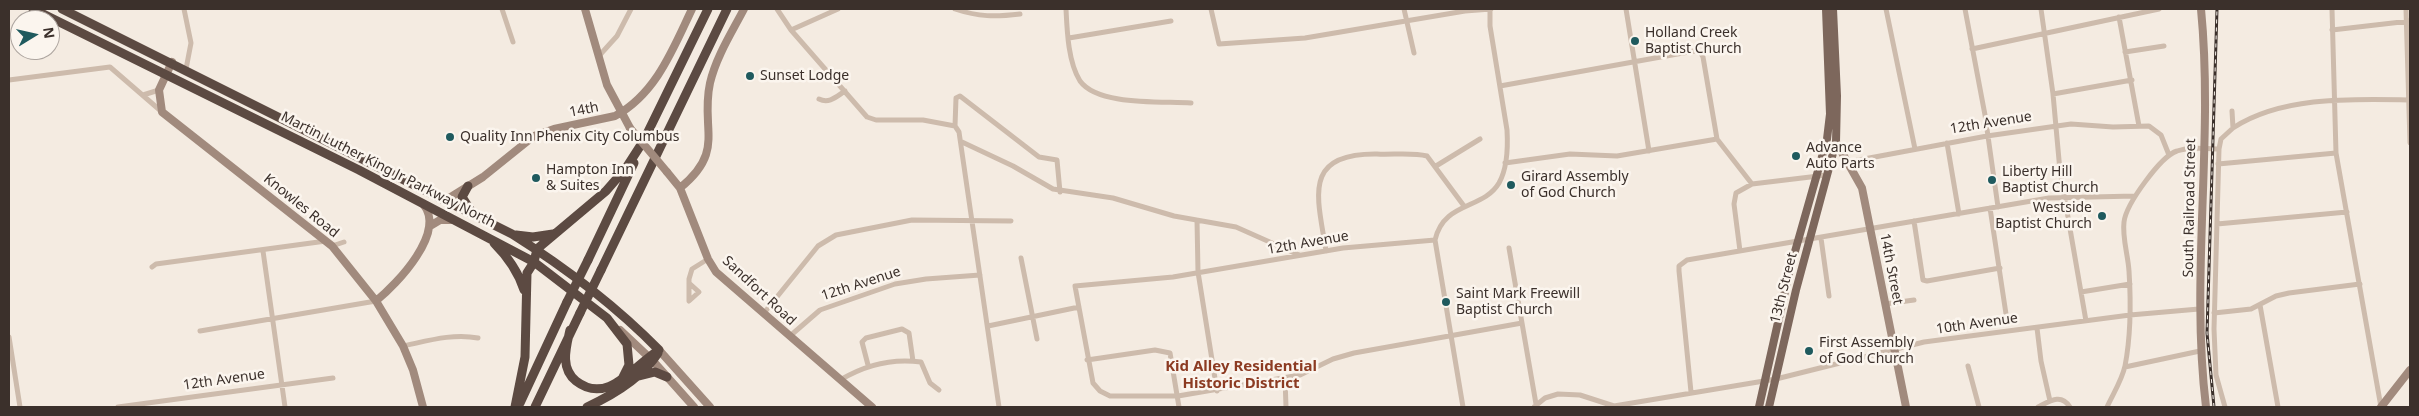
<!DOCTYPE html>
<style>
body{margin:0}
#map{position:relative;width:2419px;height:416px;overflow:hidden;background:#f4ebe1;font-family:"Noto Sans",sans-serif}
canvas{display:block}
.frame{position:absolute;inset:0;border:10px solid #3b302b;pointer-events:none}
.north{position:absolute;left:10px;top:10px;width:50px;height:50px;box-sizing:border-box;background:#fbf5ee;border:1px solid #aea6a0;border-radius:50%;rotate:81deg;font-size:14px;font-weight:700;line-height:20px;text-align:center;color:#3b302b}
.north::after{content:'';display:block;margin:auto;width:18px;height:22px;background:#1f5a5e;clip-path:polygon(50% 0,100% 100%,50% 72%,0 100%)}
</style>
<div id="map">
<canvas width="2419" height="416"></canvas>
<div class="frame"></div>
<div class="north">N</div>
</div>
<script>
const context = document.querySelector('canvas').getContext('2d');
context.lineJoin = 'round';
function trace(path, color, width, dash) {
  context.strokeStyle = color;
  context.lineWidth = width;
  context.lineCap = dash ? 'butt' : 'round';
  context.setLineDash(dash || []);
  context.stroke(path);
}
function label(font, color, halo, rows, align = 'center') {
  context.font = font + ' "Noto Sans",sans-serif';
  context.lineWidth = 5;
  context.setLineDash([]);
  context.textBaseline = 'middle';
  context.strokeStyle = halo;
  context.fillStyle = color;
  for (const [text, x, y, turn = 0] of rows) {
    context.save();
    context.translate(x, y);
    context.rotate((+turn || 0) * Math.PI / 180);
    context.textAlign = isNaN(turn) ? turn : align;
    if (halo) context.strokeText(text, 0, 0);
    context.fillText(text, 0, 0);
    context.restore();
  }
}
trace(new Path2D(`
 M 184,9 L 191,43 L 186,69
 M 502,9 L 513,42
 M 777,9 L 791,30 L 867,117 L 876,120 L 923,120 L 955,126 L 959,132 L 999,407
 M 955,9 C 979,17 995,17 1020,14
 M 1066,9 C 1067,30 1068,62 1080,81 C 1098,106 1162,101 1191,103
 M 1211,9 L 1219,44 L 1305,38 L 1465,11 L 1491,9
 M 1404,9 L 1414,53
 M 1626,9 L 1649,151
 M 1886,9 L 1915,149
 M 1965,9 L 1985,115 L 1998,207
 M 2041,9 L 2053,94 L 2060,171 L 2086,321
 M 2332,9 L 2336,153 L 2381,407
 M 2406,9 L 2410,143
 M 2119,17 L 2139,126
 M 791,30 L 838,9
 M 2332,30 L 2410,21
 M 1069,38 L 1171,21
 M 1972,49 L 2159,9
 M 2125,52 L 2164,46
 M 598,57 L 617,36 L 631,9
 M 9,80 L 110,67 L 162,112
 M 1500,86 L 1694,51 L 1700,52 L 1703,57 L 1717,139 L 1752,184
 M 2053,94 L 2132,80
 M 143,95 L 159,90
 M 819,99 C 829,104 836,97 845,91
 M 955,126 L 956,98 L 960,96 L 1039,157 L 1057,160 L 1060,192
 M 2233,128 C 2282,96 2352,99 2408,100
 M 962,142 L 1013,166 L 1053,189 L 1113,198 L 1174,216 L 1236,227 L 1299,255
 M 1947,143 L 1959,214
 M 1848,162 L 1987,136 L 2071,124 L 2113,127 L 2149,126 L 2161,135 L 2169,155
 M 1505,163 L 1570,154 L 1617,156 L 1717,139
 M 2218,164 L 2336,153
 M 1436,166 L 1480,139
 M 1990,208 L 2006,314
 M 1197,220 L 1198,272 L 1217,391
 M 1914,221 L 1923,280 L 1927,281 L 2000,268
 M 2217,224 L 2347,212
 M 1821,238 L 1829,296
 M 1435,240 L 1343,248 L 1173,277 L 1075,286 L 1093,383 L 1100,391 L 1110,396 L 1178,396 L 1300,375 L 1333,359 L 1354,353 L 1522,323
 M 332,246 L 344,242
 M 1509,248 L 1536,404
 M 263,251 L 285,407
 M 1326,251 C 1318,198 1301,153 1377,154 C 1392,155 1412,152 1427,156 L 1464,206
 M 1740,251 L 1734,204 L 1736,193 L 1752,184 L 1827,175
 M 1021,258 L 1037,339
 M 152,267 L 156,264 L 326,241
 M 689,283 L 699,292 L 689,301 L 689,279 L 692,269 L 708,259
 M 2081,292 L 2130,284
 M 1885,304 L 1914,300
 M 2260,305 L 2278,407
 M 764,313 L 818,246 L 836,235 L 912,220 L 1011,221
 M 2214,313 L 2251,309 L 2276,296 L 2289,293 L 2360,284
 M 988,326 L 1079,307
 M 2037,328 L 2041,361 L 2050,401
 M 200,331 L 376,301
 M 790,336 L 820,310 L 895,284 L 926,279 L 980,275
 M 9,337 L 20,407
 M 403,346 C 427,341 453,333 478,338
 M 1087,360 L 1155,350 L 1170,353 L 1179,407
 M 868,365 L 862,342 L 866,338 L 902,329 L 909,333 L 913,361
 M 1968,366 L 1979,407
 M 2125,367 L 2200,351
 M 1285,378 L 1286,407
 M 840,380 C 865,365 892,358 921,362 L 930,383 L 939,390
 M 1691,392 L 1679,271 L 1679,266 L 1687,260 L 2049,198 L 2135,196
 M 118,407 L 333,378
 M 1463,407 L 1435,240 C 1444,201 1483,210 1499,183 C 1508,167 1508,147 1507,130 L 1490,26 L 1490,9
 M 1534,407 L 1545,398 L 1558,394 L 1580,395 L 1614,406 L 1776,379 L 1924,342 L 2130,315 L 2199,309
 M 2038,407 C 2050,401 2061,393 2070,407
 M 2107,407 C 2113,394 2122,380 2125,366 C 2131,335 2131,302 2129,271 C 2128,255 2122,237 2124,222 C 2126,204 2161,156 2177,151 C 2191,146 2205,149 2219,149
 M 2225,407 L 2216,375 L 2214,329 L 2219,149 L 2221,139 L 2233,128 L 2232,111`), '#cdbbac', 5);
trace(new Path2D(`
 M 585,9 L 607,85 L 630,128
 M 2201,9 C 2214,142 2190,275 2206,407
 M 172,62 L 159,90 L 162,112 L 332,246 L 376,301 L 403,346 L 413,370 L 423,407
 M 1836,142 L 1862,188 L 1906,407
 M 667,172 L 680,188 L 708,259 L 716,272 L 872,407
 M 680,188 C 726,151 700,129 710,83 C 716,57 732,32 744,9
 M 446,200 L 483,177 L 534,136 L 554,129 L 615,116 C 656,94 673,49 692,9
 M 430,226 L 440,220 L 453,220
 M 376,301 C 397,284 447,232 423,204
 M 620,330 L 653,361 L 694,407
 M 659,350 L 710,407
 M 2381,407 L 2410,370`), '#a18a7d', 8);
trace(new Path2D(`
 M 1759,407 L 1790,269 L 1827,139 L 1830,114 L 1826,9
 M 1769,407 L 1796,290 L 1836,142 L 1837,96 L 1833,9`), '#7d675c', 8);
trace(new Path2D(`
 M 33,9 L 359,170 L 534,262 L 607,318 L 627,344 L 629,365 L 621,381
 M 62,9 L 512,234 C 566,268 615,305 659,350
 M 644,140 L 708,9
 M 468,186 L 462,197 L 471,211
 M 516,235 L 533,237 L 553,234
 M 494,243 C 508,257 518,271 524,290
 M 588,260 L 634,163
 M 601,270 L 727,9
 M 570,330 C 566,348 560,368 576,381 C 608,406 634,365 659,350
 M 639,376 L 655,372 L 667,377
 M 520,403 L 567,302
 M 515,407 L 525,357 L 527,273 L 534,262 L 537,249 L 606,191 L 626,168 L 646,137
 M 535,407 L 580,313
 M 587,407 C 613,395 642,378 658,353`), '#5c4a42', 9);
const rail = new Path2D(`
 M 2214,407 L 2207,333 L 2217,9`);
trace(rail, '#3b302b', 3);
trace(rail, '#fbf5ee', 1, [4]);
trace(new Path2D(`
 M 630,128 L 667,172`), '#a18a7d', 8);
trace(new Path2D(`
 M 567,302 L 588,260
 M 580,313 L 601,270`), '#5c4a42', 9);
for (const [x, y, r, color] of [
 [1635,41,5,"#1f5a5e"],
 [750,76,5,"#1f5a5e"],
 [450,137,5,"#1f5a5e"],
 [1796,156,5,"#1f5a5e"],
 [536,178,5,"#1f5a5e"],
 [1992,180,5,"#1f5a5e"],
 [1511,185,5,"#1f5a5e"],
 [2102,216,5,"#1f5a5e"],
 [1446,302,5,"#1f5a5e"],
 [1809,351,5,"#1f5a5e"]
]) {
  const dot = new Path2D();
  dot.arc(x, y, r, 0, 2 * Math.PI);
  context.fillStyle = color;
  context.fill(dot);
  trace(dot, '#fbf5ee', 2);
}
label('14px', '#3b302b', '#fbf5ee', [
 ["Holland Creek",1645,33],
 ["Baptist Church",1645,49],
 ["Sunset Lodge",760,76],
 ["Quality Inn Phenix City Columbus",460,137],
 ["Advance",1806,148],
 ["Auto Parts",1806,164],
 ["Hampton Inn",546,170],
 ["& Suites",546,186],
 ["Liberty Hill",2002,172],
 ["Baptist Church",2002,188],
 ["Girard Assembly",1521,177],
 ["of God Church",1521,193],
 ["Westside",2092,208,"right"],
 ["Baptist Church",2092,224,"right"],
 ["Saint Mark Freewill",1456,294],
 ["Baptist Church",1456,310],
 ["First Assembly",1819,343],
 ["of God Church",1819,359]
], 'left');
label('14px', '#3b302b', '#fbf5ee', [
 ["14th",584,110,-11],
 ["12th Avenue",1991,123,-9],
 ["Martin Luther King Jr Parkway North",388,170,27],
 ["Knowles Road",301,206,39],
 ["South Railroad Street",2190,208,-89],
 ["12th Avenue",1308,243,-10],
 ["14th Street",1891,269,79],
 ["12th Avenue",861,284,-18],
 ["13th Street",1784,288,-76],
 ["Sandfort Road",759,291,43],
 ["10th Avenue",1977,324,-8],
 ["12th Avenue",224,380,-8]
]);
label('bold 15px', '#8c3b22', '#fbf5ee', [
 ["Kid Alley Residential",1241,367],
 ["Historic District",1241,384]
]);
</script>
